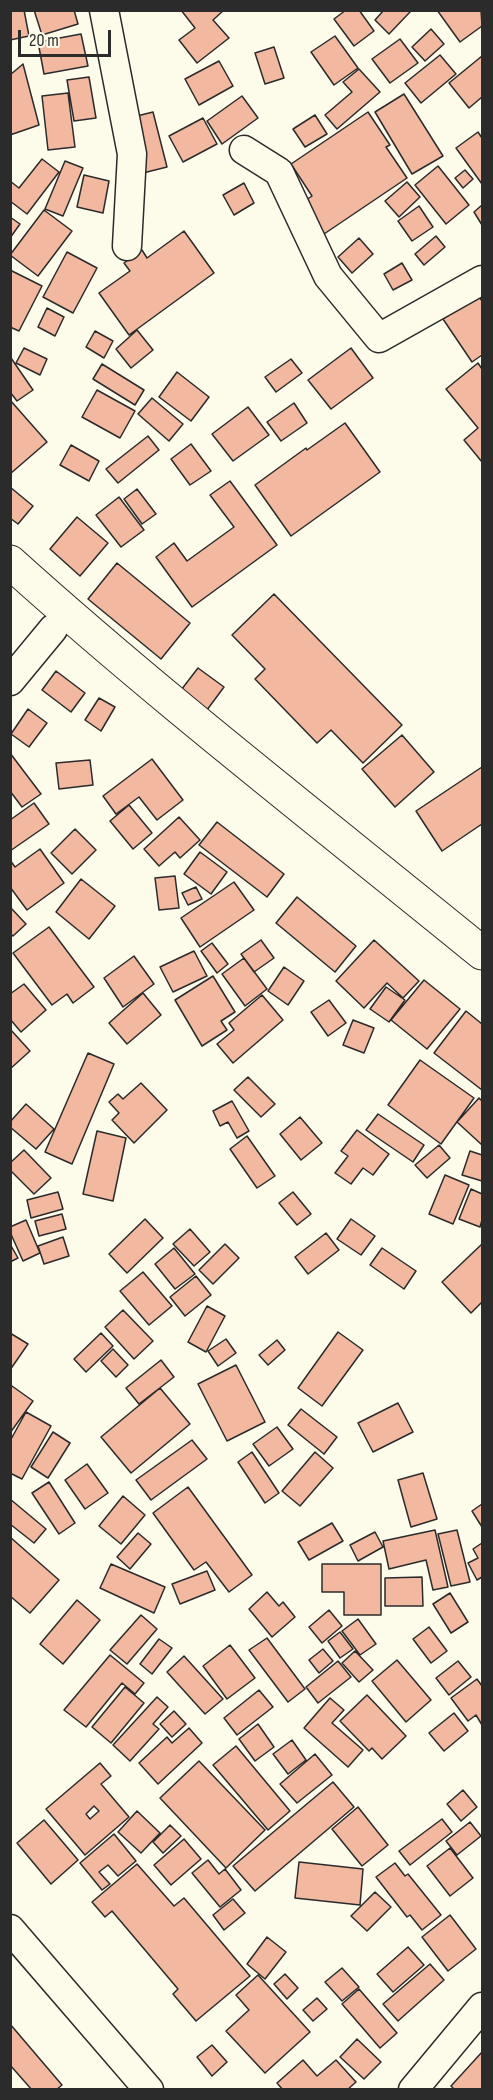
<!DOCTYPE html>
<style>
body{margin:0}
#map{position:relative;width:493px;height:2100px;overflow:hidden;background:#fdfbea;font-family:"Sofia Sans Condensed",sans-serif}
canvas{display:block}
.frame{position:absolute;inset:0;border:12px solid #2b2b2b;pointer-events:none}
.scale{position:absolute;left:18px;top:30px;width:93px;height:27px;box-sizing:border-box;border:3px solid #2b2b2b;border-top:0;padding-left:8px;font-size:18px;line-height:21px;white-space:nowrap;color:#2b2b2b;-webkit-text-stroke:4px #fdfbea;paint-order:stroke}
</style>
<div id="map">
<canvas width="493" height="2100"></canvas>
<div class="frame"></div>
<div class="scale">20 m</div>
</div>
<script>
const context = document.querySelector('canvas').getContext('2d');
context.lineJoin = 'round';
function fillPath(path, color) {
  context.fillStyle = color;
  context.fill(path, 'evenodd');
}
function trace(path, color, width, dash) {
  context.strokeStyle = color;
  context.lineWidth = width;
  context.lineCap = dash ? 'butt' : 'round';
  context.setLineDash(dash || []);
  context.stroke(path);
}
const building = new Path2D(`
 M 10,10 L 24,10 L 29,36 L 10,40 Z
 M 34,10 L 74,10 L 78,24 L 42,35 Z
 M 181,10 L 224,10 L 213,20 L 229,38 L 197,63 L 179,40 L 195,28 Z
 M 346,10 L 359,10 L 374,31 L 354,46 L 334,19 Z
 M 384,10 L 409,10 L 410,12 L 389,34 L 375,20 Z
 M 437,10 L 481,10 L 482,26 L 460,42 Z
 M 431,29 L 444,44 L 425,61 L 412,47 Z
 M 81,34 L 88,66 L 44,74 L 38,42 Z
 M 335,36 L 358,68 L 334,85 L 311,52 Z
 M 400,39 L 418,63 L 390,83 L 372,59 Z
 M 274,47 L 284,78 L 265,84 L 255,53 Z
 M 440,55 L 456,74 L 421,103 L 405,83 Z
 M 482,56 L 482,97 L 469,108 L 449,83 Z
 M 219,61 L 233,86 L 199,105 L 185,79 Z
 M 23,64 L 39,125 L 10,135 L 10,75 Z
 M 359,69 L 380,92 L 337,129 L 325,115 L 352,92 L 343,82 Z
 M 89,77 L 96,118 L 74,121 L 67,80 Z
 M 68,93 L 75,147 L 48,150 L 42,96 Z
 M 404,94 L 443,156 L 412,174 L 375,112 Z
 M 242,96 L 258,118 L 222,144 L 207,121 Z
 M 153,112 L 167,167 L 143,173 L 129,118 Z
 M 368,112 L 390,145 L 386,147 L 407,178 L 324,234 L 303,202 L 312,196 L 291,164 Z
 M 315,115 L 327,134 L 305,147 L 293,129 Z
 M 203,118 L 217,144 L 183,162 L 169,136 Z
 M 478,132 L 482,138 L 482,184 L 456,148 Z
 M 42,159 L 59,172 L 27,214 L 10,201 L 10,181 L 19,188 Z
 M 65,161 L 83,168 L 63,216 L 45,209 Z
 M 438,166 L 469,205 L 446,224 L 415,185 Z
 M 465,170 L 473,179 L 463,188 L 455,178 Z
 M 84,175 L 109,181 L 103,213 L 77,207 Z
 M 407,182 L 420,197 L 399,217 L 385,201 Z
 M 244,183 L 254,203 L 234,215 L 223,195 Z
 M 482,205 L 482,225 L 474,212 Z
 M 419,206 L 433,227 L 412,241 L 398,221 Z
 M 44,210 L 72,231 L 38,276 L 10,255 Z
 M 10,217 L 20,224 L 10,238 Z
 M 184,231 L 214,273 L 129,335 L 99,293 L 130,271 L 124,263 L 142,250 L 147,258 Z
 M 436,236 L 445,247 L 424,265 L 415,254 Z
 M 359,238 L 373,254 L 352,273 L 338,257 Z
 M 67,252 L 97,268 L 73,313 L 43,297 Z
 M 402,263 L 412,280 L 393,290 L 384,274 Z
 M 10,270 L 42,286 L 19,331 L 10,327 Z
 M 478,295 L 482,301 L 482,355 L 472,362 L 443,319 Z
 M 47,308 L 64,317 L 55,336 L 38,327 Z
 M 137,330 L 153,350 L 131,368 L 116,349 Z
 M 95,331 L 113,341 L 104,358 L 86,347 Z
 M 24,348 L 47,359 L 40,375 L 16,363 Z
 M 351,348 L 373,378 L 331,409 L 308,380 Z
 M 11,358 L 33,390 L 17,401 L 10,392 Z
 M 291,359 L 302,373 L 276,392 L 265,377 Z
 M 478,363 L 482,369 L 482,462 L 464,440 L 478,428 L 446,389 Z
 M 102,364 L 144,390 L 135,405 L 93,379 Z
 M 177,372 L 209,397 L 191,421 L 159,397 Z
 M 97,390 L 135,411 L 120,438 L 82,417 Z
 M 152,398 L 183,424 L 169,441 L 138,414 Z
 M 10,400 L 47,442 L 10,474 Z
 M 294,403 L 307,423 L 281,441 L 267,422 Z
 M 248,407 L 269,435 L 233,461 L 212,434 Z
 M 345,423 L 380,472 L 291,536 L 255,485 L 306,448 L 307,450 Z
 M 148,436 L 159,450 L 118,483 L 106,469 Z
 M 191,444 L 211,471 L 190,485 L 171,459 Z
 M 71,445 L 99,461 L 89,481 L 60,465 Z
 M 230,481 L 277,545 L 192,607 L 156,557 L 174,543 L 187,561 L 234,527 L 210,495 Z
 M 10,487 L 33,506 L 18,524 L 10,518 Z
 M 137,489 L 156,514 L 142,524 L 124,499 Z
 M 119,497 L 144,530 L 121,547 L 96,515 Z
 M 77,517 L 108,543 L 80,576 L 50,549 Z
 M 117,563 L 190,623 L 161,659 L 88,599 Z
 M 274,594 L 402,725 L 363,763 L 331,730 L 317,743 L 255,679 L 265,669 L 232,635 Z
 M 198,668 L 224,687 L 204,714 L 178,694 Z
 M 56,671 L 85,693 L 71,712 L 42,690 Z
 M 99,698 L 115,707 L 101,731 L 85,720 Z
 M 28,709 L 47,723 L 29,747 L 11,734 Z
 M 402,735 L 434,772 L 395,807 L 362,769 Z
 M 10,753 L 41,794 L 22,807 L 10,791 Z
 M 152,759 L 183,800 L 157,820 L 139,797 L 116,814 L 103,796 Z
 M 90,760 L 93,785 L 59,789 L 56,763 Z
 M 482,767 L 482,824 L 442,851 L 416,811 Z
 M 34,803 L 49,824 L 10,851 L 10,820 Z
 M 129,805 L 152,833 L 133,849 L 110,821 Z
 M 179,817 L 200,840 L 180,858 L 175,852 L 159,866 L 144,849 Z
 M 217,822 L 284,874 L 267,897 L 199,845 Z
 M 75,829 L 96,850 L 72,874 L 51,853 Z
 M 40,849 L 64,883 L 27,910 L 10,887 L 10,860 L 15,867 Z
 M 200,852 L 227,872 L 211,894 L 184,874 Z
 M 175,876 L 179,908 L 159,910 L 155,878 Z
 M 81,879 L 115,906 L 89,939 L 56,912 Z
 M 234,882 L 254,910 L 200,947 L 181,918 Z
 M 196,887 L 202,899 L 188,905 L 182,893 Z
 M 297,897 L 356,946 L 335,972 L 276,923 Z
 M 10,907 L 26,924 L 13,936 L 10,933 Z
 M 49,927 L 94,987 L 73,1003 L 67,994 L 52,1005 L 13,953 Z
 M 261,940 L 274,958 L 254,972 L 241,954 Z
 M 374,940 L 419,981 L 403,998 L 387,983 L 364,1008 L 336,981 Z
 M 212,943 L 228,964 L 217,973 L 201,951 Z
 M 194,951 L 207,976 L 173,992 L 160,967 Z
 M 134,956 L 154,984 L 123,1007 L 104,978 Z
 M 244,958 L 267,989 L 245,1006 L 222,974 Z
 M 284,967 L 304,981 L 288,1005 L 268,991 Z
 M 213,976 L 235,1012 L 221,1021 L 227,1030 L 202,1046 L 175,1000 Z
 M 424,980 L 460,1009 L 427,1049 L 391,1020 Z
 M 24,984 L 46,1010 L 21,1032 L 10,1019 L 10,994 Z
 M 386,987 L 405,1000 L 389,1022 L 370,1009 Z
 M 143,993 L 161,1015 L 127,1044 L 109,1023 Z
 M 262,995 L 283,1020 L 233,1063 L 217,1044 L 234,1030 L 229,1023 Z
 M 329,1000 L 346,1023 L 328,1036 L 311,1012 Z
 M 466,1011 L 482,1024 L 482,1090 L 434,1053 Z
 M 353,1020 L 374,1028 L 364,1053 L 343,1045 Z
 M 10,1029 L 30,1051 L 10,1069 Z
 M 88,1053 L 114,1064 L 72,1164 L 45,1152 Z
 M 420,1060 L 474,1098 L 441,1144 L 388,1105 Z
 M 248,1077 L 275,1104 L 261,1117 L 234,1090 Z
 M 141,1083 L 167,1110 L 134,1143 L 112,1120 L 119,1113 L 109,1102 L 118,1094 L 123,1099 Z
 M 479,1098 L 482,1101 L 482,1145 L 457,1122 Z
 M 232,1101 L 249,1131 L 237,1138 L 228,1122 L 220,1126 L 213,1111 Z
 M 26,1104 L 54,1129 L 36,1149 L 10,1127 L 10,1122 Z
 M 378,1114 L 424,1145 L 413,1162 L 366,1130 Z
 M 300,1117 L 322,1143 L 301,1160 L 280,1134 Z
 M 357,1130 L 389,1154 L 373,1175 L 363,1168 L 351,1184 L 335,1173 L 348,1156 L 341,1151 Z
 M 97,1131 L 126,1138 L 113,1201 L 83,1194 Z
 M 247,1136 L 275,1176 L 257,1188 L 230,1149 Z
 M 439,1145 L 450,1158 L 427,1178 L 415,1165 Z
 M 24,1150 L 51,1178 L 34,1194 L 10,1170 L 10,1163 Z
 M 470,1151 L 482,1155 L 482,1181 L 462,1175 Z
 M 445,1175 L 469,1185 L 453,1224 L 429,1214 Z
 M 471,1189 L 482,1194 L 482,1220 L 480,1227 L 459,1219 Z
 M 58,1192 L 63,1209 L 31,1218 L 27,1200 Z
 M 293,1192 L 311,1214 L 297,1225 L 279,1203 Z
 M 62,1214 L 66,1229 L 39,1236 L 35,1221 Z
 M 145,1219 L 163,1238 L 127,1273 L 109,1254 Z
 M 351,1219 L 375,1236 L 361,1255 L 337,1239 Z
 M 26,1220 L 40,1253 L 23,1261 L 10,1232 L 10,1227 Z
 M 190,1229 L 210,1252 L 194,1266 L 173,1244 Z
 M 326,1233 L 339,1250 L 308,1274 L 295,1257 Z
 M 63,1237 L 69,1256 L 44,1264 L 38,1246 Z
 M 10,1244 L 18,1258 L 10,1262 Z
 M 225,1244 L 239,1258 L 213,1284 L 199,1270 Z
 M 482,1244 L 482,1302 L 471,1313 L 442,1282 Z
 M 174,1248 L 195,1274 L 175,1289 L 155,1264 Z
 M 382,1248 L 416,1271 L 404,1289 L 370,1265 Z
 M 143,1272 L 172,1306 L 149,1325 L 120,1291 Z
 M 196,1276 L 211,1295 L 185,1316 L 170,1297 Z
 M 207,1306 L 225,1316 L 206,1352 L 188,1342 Z
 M 123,1310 L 153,1341 L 134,1359 L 105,1327 Z
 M 338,1332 L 363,1350 L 322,1406 L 298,1388 Z
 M 10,1333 L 28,1344 L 10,1370 Z
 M 101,1333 L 113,1346 L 86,1372 L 74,1359 Z
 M 226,1339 L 236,1353 L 218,1366 L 208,1351 Z
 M 277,1340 L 285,1350 L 268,1365 L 259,1355 Z
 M 113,1349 L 128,1365 L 116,1377 L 101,1361 Z
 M 161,1360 L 174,1377 L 139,1404 L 126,1388 Z
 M 236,1365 L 265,1422 L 227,1441 L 198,1384 Z
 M 12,1386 L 33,1401 L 10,1433 L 10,1388 Z
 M 160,1388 L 190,1424 L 131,1473 L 101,1437 Z
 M 398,1403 L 413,1432 L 373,1452 L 358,1423 Z
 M 301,1409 L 337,1437 L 324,1454 L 288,1425 Z
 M 26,1412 L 51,1426 L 22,1479 L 10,1473 L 10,1441 Z
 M 277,1427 L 293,1449 L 269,1466 L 253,1444 Z
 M 53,1432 L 70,1443 L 48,1478 L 31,1467 Z
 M 192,1440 L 207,1459 L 151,1500 L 136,1480 Z
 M 252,1452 L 279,1493 L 265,1503 L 238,1462 Z
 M 315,1452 L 333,1468 L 300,1506 L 282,1491 Z
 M 87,1464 L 108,1493 L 85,1509 L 65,1480 Z
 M 423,1473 L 437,1519 L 411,1527 L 398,1480 Z
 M 49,1482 L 75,1523 L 59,1534 L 32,1493 Z
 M 188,1487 L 252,1575 L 229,1592 L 206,1562 L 194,1570 L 153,1513 Z
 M 123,1496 L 145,1515 L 121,1544 L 99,1526 Z
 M 10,1499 L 46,1529 L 34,1543 L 10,1524 Z
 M 482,1504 L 482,1527 L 472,1511 Z
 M 332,1523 L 343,1541 L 309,1560 L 298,1542 Z
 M 435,1530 L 448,1587 L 433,1590 L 426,1560 L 389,1569 L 383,1541 Z
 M 457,1530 L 470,1582 L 451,1586 L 438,1534 Z
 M 375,1532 L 383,1547 L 358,1561 L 350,1545 Z
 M 138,1533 L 151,1544 L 130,1569 L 117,1557 Z
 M 10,1537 L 59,1580 L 30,1613 L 10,1596 Z
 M 482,1543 L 482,1577 L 477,1580 L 468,1563 L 478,1558 L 473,1549 Z
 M 111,1564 L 165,1587 L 154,1613 L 100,1588 Z
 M 322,1564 L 381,1564 L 381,1615 L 344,1615 L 344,1592 L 322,1592 Z
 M 207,1571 L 215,1590 L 180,1604 L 172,1584 Z
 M 422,1577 L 423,1606 L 385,1606 L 385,1578 Z
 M 267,1592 L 279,1606 L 283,1602 L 295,1617 L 272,1637 L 249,1609 Z
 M 450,1593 L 468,1622 L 451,1633 L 433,1604 Z
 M 77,1600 L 100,1620 L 63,1664 L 40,1644 Z
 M 329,1610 L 342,1626 L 322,1643 L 309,1627 Z
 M 141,1615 L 157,1629 L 127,1664 L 110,1650 Z
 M 358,1619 L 376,1644 L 360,1655 L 342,1631 Z
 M 429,1627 L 447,1651 L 431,1663 L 413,1639 Z
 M 340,1632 L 353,1649 L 340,1658 L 328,1641 Z
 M 267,1638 L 305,1689 L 288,1702 L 249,1650 Z
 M 159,1639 L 172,1648 L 152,1674 L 140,1664 Z
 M 230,1645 L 255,1678 L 227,1699 L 203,1666 Z
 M 323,1649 L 333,1661 L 319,1673 L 309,1660 Z
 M 355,1651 L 373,1670 L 359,1682 L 342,1663 Z
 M 110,1655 L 144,1683 L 135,1694 L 122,1683 L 86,1727 L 64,1710 Z
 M 184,1656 L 223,1699 L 205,1714 L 167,1672 Z
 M 397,1660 L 431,1700 L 406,1722 L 372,1681 Z
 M 338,1661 L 351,1677 L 318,1703 L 306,1687 Z
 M 458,1661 L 471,1677 L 449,1695 L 436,1678 Z
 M 477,1679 L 482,1686 L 482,1725 L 476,1715 L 468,1721 L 451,1698 Z
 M 125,1687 L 144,1703 L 111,1743 L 92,1727 Z
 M 259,1690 L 273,1707 L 237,1735 L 224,1718 Z
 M 367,1695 L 406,1736 L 382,1759 L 372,1748 L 369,1751 L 340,1721 Z
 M 157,1697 L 168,1707 L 153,1724 L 159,1729 L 130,1761 L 113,1745 Z
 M 330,1698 L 344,1710 L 332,1723 L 363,1750 L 348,1767 L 304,1728 Z
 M 174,1711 L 186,1724 L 172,1737 L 160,1724 Z
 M 454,1713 L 468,1731 L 444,1751 L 429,1733 Z
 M 258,1724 L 274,1747 L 255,1761 L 239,1739 Z
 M 189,1728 L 202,1743 L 158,1784 L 139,1763 L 167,1737 L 172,1743 Z
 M 292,1740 L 306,1760 L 288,1774 L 273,1754 Z
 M 236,1746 L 290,1811 L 268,1830 L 213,1765 Z
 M 315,1754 L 332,1775 L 297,1803 L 280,1784 Z
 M 199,1761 L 265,1830 L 226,1868 L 160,1798 Z
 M 100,1763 L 111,1776 L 101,1784 L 129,1817 L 85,1855 L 46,1809 ZM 94,1806 L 99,1811 L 90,1819 L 86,1814 Z
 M 333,1782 L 354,1807 L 255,1891 L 233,1866 Z
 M 463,1790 L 477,1807 L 461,1821 L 447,1804 Z
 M 358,1807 L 388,1845 L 362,1866 L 332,1829 Z
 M 137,1811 L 160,1833 L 141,1853 L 118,1832 Z
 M 442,1819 L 452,1832 L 410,1865 L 399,1851 Z
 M 44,1820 L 78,1860 L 51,1884 L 17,1843 Z
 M 470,1822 L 481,1836 L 457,1855 L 446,1841 Z
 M 170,1825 L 181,1836 L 163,1853 L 153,1842 Z
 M 114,1834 L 136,1861 L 118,1876 L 108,1865 L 99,1872 L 110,1884 L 102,1890 L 80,1863 Z
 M 184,1839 L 201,1859 L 171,1885 L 154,1865 Z
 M 450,1848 L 473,1878 L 450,1896 L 427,1866 Z
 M 208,1860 L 219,1874 L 225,1869 L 241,1890 L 220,1907 L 192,1873 Z
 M 299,1862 L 363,1869 L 360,1905 L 295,1898 Z
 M 395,1863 L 405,1876 L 408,1874 L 441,1915 L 422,1930 L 410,1915 L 407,1917 L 376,1877 Z
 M 137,1864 L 174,1906 L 184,1898 L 250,1976 L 196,2021 L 173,1994 L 178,1989 L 112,1911 L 105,1917 L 92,1902 Z
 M 375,1892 L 391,1907 L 367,1931 L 351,1916 Z
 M 233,1899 L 245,1913 L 224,1930 L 213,1915 Z
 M 450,1915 L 476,1949 L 448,1971 L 422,1937 Z
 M 267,1937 L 286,1952 L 265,1979 L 247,1964 Z
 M 408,1947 L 424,1965 L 393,1992 L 377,1974 Z
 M 430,1964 L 444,1980 L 398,2021 L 383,2004 Z
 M 342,1968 L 359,1987 L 342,2001 L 325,1982 Z
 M 285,1974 L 298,1988 L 287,1999 L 274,1984 Z
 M 258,1975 L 310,2032 L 265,2073 L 226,2031 L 249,2010 L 236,1995 Z
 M 359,1989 L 397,2033 L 380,2048 L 342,2004 Z
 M 317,1998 L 327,2009 L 313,2021 L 303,2010 Z
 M 10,2024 L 62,2085 L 56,2090 L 32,2090 L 10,2065 Z
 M 357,2039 L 381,2062 L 364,2079 L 340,2057 Z
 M 212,2045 L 227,2062 L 212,2076 L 197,2057 Z
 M 482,2052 L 482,2090 L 455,2090 L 451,2086 Z
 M 303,2060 L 317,2076 L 336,2060 L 356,2082 L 347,2090 L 283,2090 L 277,2083 Z`);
fillPath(building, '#f2b8a0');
trace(building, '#2b2b2b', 1.5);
const minor = new Path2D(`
 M 104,10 L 132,154 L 127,246
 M 244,150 L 279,172 L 328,276 L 379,338 L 482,280
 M 10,681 L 53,629
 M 10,1929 L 149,2090
 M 413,2090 L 482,2007`);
const tertiary = new Path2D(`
 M 10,562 C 162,699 324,824 482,953`);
trace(minor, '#2b2b2b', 31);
trace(tertiary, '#2b2b2b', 35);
trace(minor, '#fdfbea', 28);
trace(tertiary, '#fdfbea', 33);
</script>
